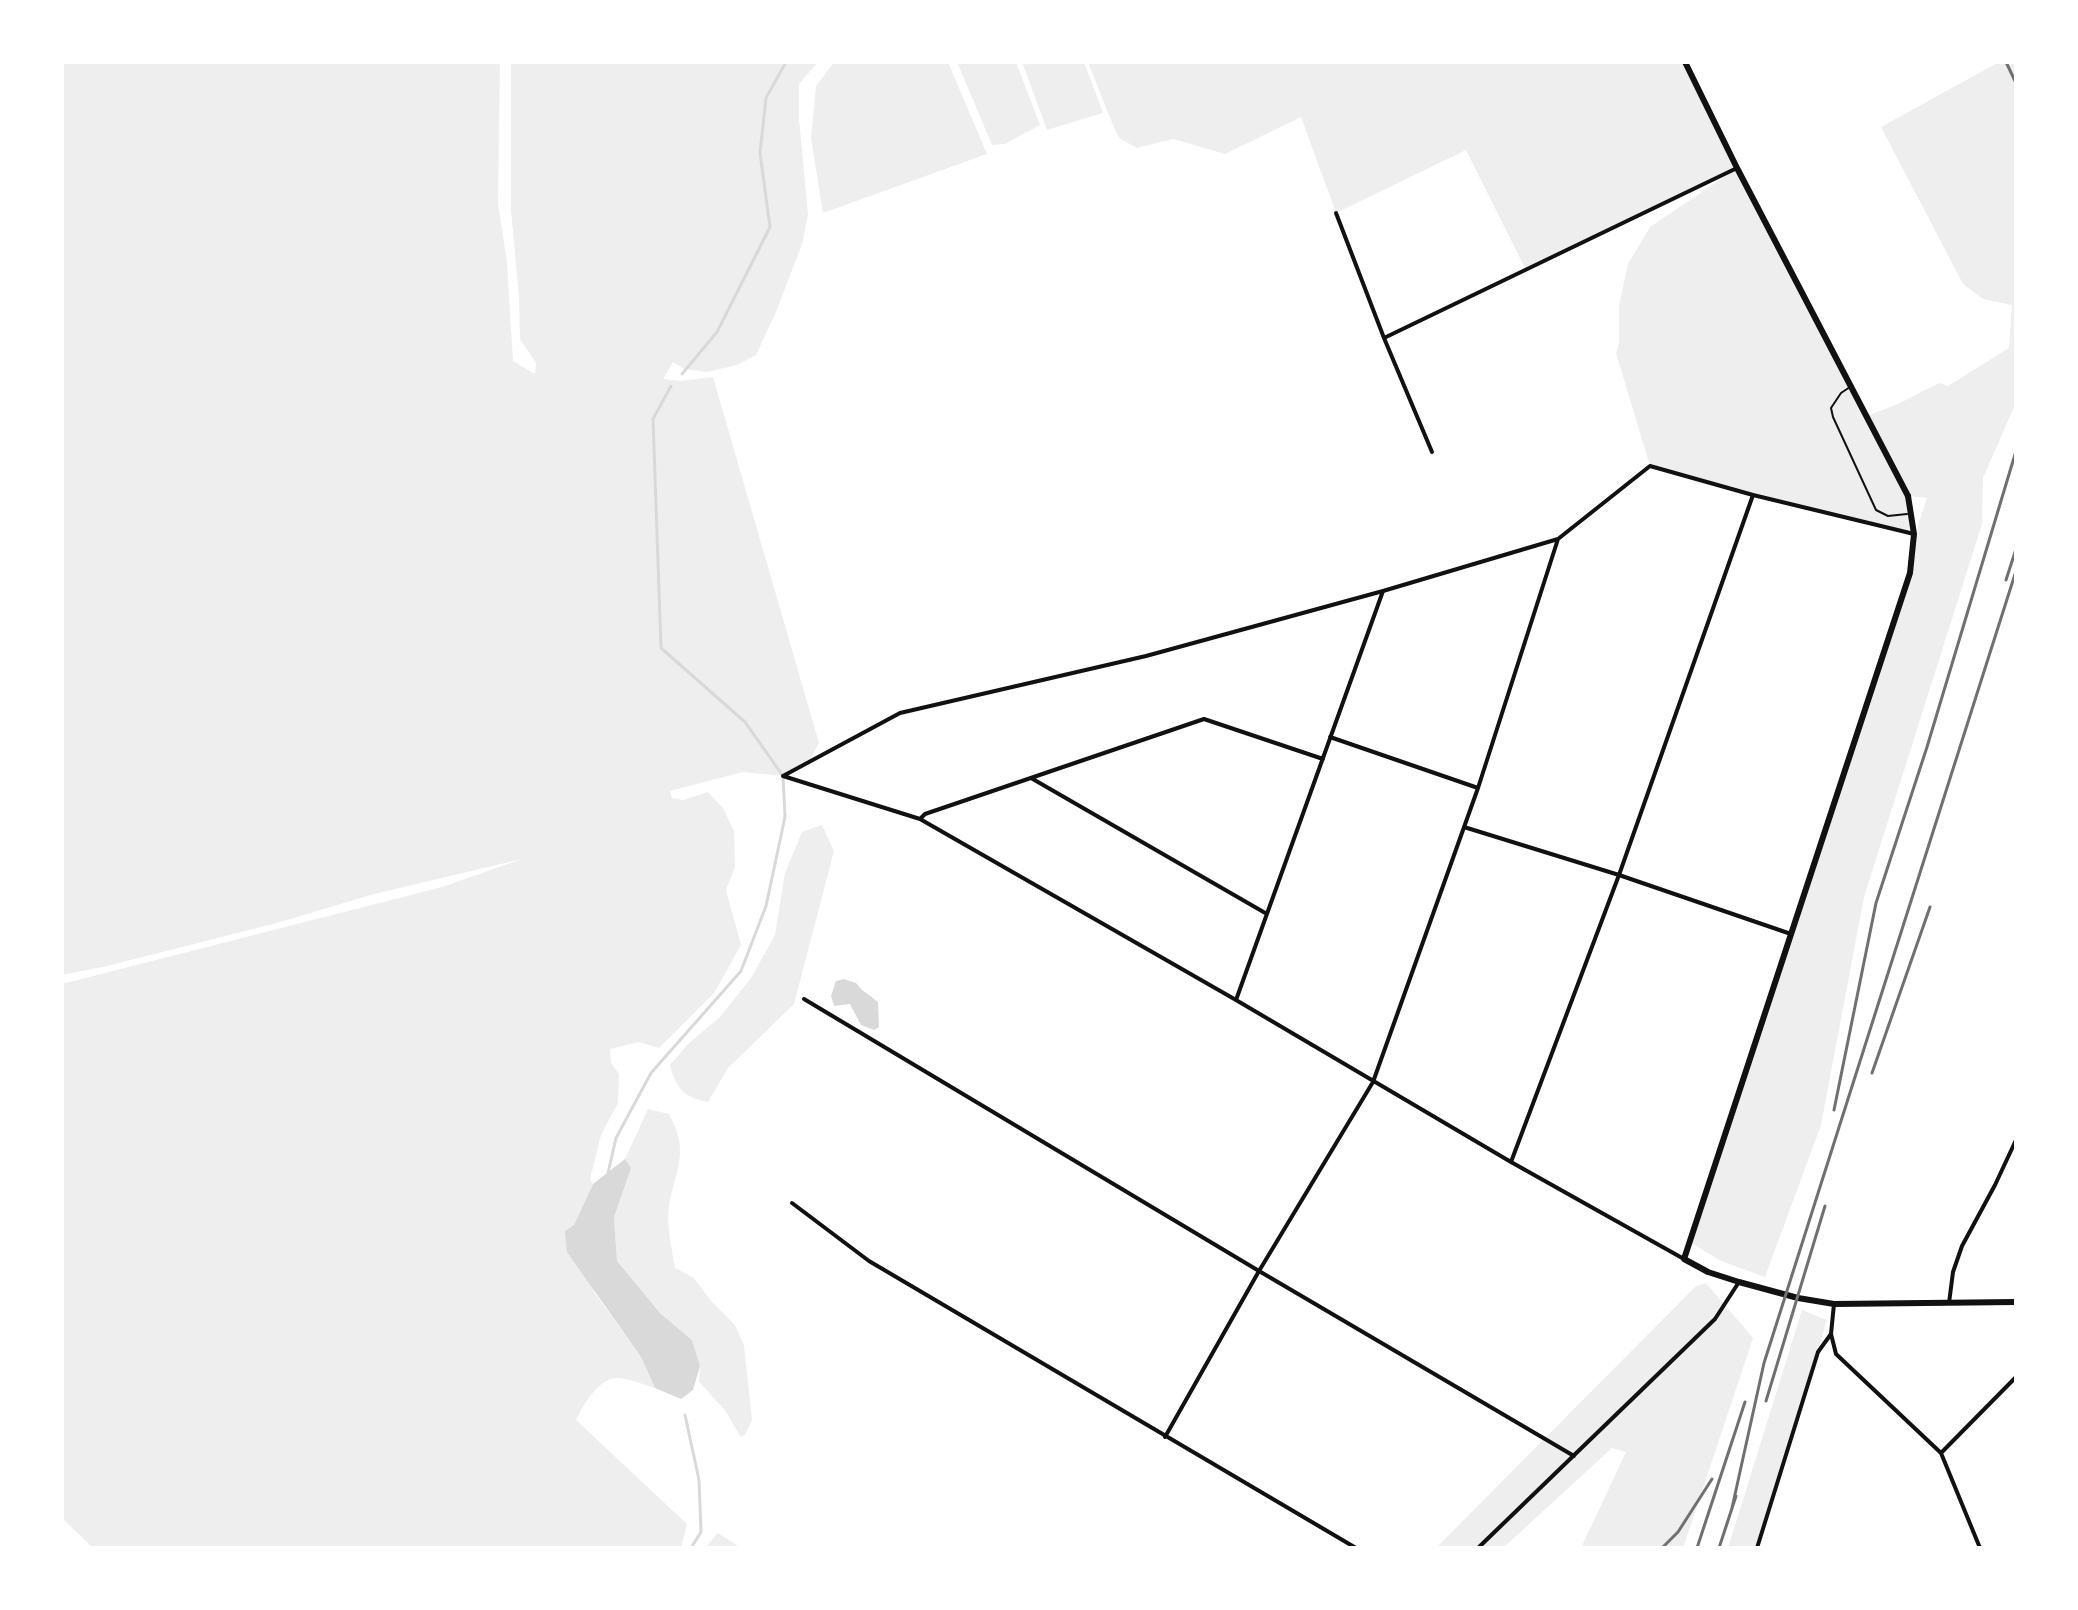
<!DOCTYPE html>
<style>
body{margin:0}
#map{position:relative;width:2078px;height:1610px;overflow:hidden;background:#fff;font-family:"Open Sans",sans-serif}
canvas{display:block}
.frame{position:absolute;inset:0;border:64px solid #fff;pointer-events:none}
</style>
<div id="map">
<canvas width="2078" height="1610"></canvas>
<div class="frame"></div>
</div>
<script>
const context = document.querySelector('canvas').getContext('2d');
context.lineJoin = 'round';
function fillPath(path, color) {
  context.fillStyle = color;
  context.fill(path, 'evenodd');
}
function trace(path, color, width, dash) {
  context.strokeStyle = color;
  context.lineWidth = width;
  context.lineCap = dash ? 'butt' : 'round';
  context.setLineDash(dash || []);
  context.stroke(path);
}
fillPath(new Path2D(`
 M 62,62 L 500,62 L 498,204 L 507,262 L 513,361 L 535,374 L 536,363 L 520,339 L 519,297 L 511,210 L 511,62 L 818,62 L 799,84 L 799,119 L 808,215 L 802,244 L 776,312 L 756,355 L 737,365 L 707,372 L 684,369 L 673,362 L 663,379 L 682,381 L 713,377 L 819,743 L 809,762 L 783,776 L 743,772 L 670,791 L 672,798 L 683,800 L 708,792 L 723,808 L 734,831 L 735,867 L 726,890 L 741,945 L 714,993 L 659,1048 L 639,1042 L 610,1049 L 611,1063 L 619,1074 L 618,1103 L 601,1135 L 590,1179 L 593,1184 L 574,1225 L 594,1292 L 641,1357 L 655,1388 C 644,1385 631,1379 619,1378 C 599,1376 583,1406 576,1420 L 687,1524 L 681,1548 L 93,1548 L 62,1518 L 62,984 L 442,887 L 522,859 L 374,894 L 277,923 L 107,966 L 62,975 Z
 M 834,62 L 948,62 L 987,154 L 823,213 L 811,138 L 816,86 Z
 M 957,62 L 1016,62 L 1040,125 L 1005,144 L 992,145 Z
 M 1022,62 L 1084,62 L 1103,113 L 1047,130 Z
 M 1088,62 L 1685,62 L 1867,416 L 1898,404 L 1939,383 L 1948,386 L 2009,348 L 2012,305 L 1983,299 L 1963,284 L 1881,127 L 1999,62 L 2016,62 L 2016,398 L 2014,407 L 1983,478 L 1982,524 L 1864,897 L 1821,1125 L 1765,1277 L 1721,1261 L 1690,1242 L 1910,573 L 1919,522 L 1927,498 L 1909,496 L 1914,534 L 1753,495 L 1650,466 L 1616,353 L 1619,343 L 1619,306 L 1628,264 L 1650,227 L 1730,173 L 1526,270 L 1466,150 L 1336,213 L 1301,117 L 1225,154 L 1173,139 L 1137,148 L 1119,138 L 1108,113 Z
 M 822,825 L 834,851 L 794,1004 L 728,1068 L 708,1102 C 684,1097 676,1089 670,1065 L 689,1043 L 720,1017 L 751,978 L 775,935 L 785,873 L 802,832 Z
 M 648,1109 L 669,1114 C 690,1152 676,1168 669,1205 C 666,1225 672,1249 675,1268 L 694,1278 L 712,1302 L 735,1325 L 744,1345 L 752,1420 L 745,1435 L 740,1436 L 725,1410 L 699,1382 L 700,1366 L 692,1340 L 660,1313 L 617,1261 L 614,1217 L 630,1169 L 625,1159 Z
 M 1706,1283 L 1753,1338 L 1683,1548 L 1581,1548 L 1626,1452 L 1612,1448 L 1503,1548 L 1436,1548 L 1696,1286 Z
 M 1802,1310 L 1827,1320 L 1757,1548 L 1728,1548 Z
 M 718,1533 L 741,1548 L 705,1548 Z`), '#eee');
fillPath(new Path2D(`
 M 844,979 L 856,983 L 861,989 L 878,1002 L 879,1027 L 874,1030 L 861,1025 L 850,1004 L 834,1006 L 831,996 L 836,981 Z
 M 625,1159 L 631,1168 L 614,1217 L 617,1261 L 660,1313 L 692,1340 L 700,1366 L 693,1390 L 681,1399 L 655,1388 L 641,1357 L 567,1252 L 565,1231 L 574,1225 L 593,1184 Z`), '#d9d9d9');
trace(new Path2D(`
 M 682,374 L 717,332 L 770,227 L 760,153 L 766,98 L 786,62
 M 608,1173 L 616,1138 L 651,1073 L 741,971 L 766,906 L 785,817 L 783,776 L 745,722 L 661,648 L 653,419 L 671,386
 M 685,1415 L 699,1480 L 701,1532 L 691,1548`), '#d9d9d9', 3);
trace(new Path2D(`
 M 1850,387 L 1841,393 L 1831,408 L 1833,417 L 1876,510 L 1888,516 L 1907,514`), '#111', 2);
trace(new Path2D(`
 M 1336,213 L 1384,338 L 1432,452
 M 1384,338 L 1737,168
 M 1330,737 L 1478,788
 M 783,776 L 900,713 L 1146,656 L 1383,591 L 1558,539 L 1650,466 L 1753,495 L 1914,534
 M 783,776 L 920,819 L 1236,1000 L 1511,1162 L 1684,1259
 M 1031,778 L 1267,914
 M 920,819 L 925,814 L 1204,719 L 1323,759
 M 1464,827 L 1619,875 L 1791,934
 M 804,999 L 1259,1271 L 1574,1456
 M 1236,1000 L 1383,591
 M 1511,1162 L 1619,875 L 1753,495
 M 792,1203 L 869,1261 L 1356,1548
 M 1949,1303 L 1953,1272 L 1962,1246 L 1995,1185 L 2016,1140
 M 1834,1304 L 1831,1334 L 1836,1354 L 1941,1453
 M 1165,1437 L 1259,1271 L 1373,1082 L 1478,788 L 1558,539
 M 1478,1548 L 1715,1319 L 1739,1282
 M 1757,1548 L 1818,1352 L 1831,1334
 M 1980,1548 L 1941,1453 L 2016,1377`), '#111', 4);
trace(new Path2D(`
 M 1908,496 L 1914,534 L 1910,573 L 1684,1259 L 1708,1272 L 1739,1282 L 1798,1298 L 1834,1304 L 2016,1302`), '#111', 6);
trace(new Path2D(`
 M 1685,62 L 1737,168 L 1908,496`), '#111', 6);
trace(new Path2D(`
 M 2006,62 L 2016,83
 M 2006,580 L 2016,549
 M 1872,1073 L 1930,907
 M 1834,1110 L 1876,903 L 1927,747 L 2016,451
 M 1766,1401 L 1825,1206
 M 1732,1508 L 1764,1363 L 2016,571
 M 1662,1548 L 1678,1532 L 1712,1479
 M 1697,1548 L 1745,1402
 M 1719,1548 L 1736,1496`), '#707070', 3);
</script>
